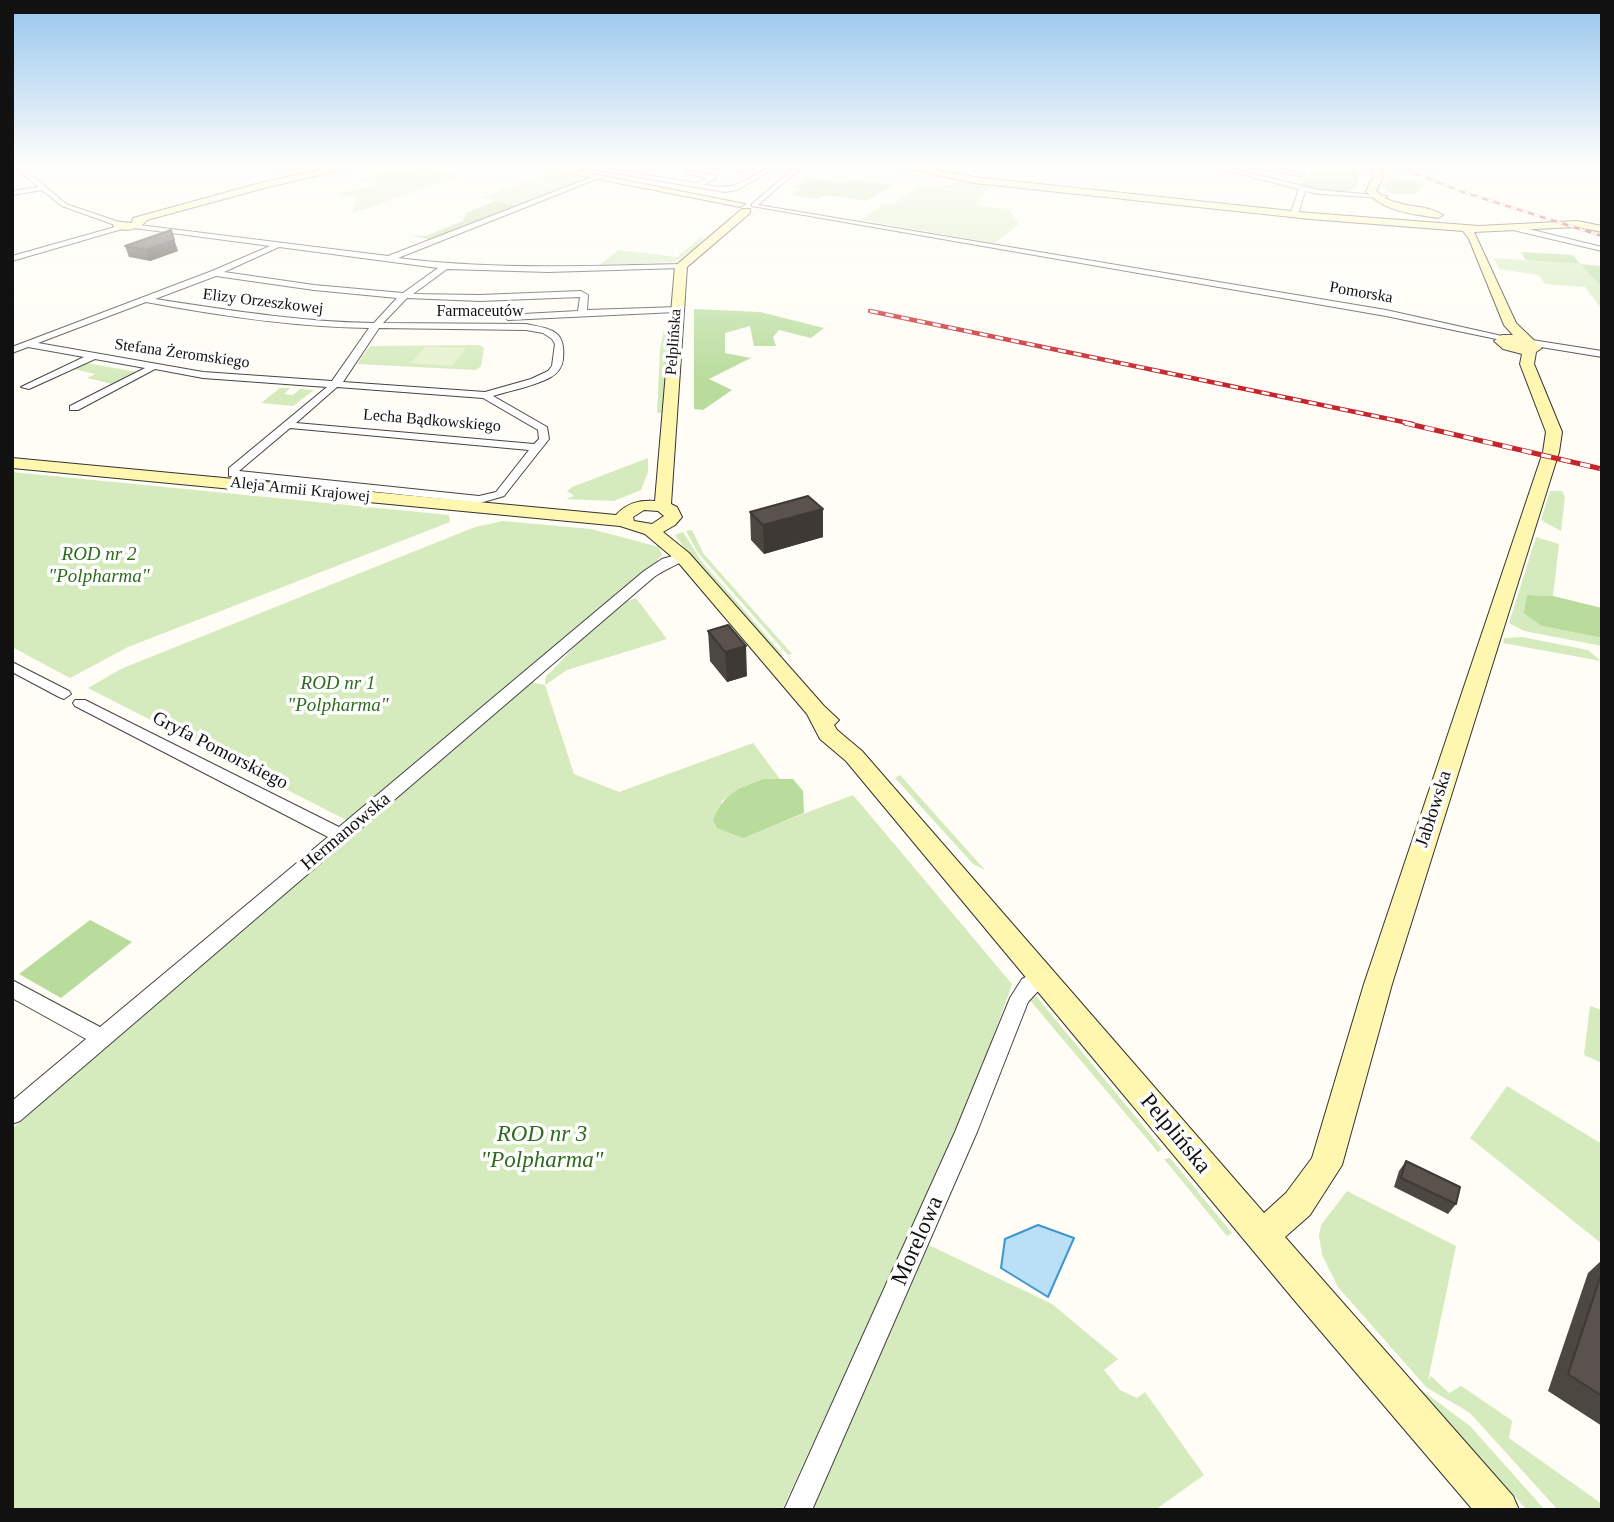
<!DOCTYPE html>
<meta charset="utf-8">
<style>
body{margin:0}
#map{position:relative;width:1614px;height:1522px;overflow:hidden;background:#fffdf5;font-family:Georgia,serif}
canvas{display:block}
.frame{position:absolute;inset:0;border:14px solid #111;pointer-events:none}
</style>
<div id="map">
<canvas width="1614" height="1522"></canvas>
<div class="frame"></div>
</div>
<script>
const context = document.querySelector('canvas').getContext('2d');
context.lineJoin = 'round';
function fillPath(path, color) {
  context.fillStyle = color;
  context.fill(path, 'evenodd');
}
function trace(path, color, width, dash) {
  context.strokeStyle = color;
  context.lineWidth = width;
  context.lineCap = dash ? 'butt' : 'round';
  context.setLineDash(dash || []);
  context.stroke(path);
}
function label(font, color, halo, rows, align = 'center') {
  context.font = font + ' Georgia,serif';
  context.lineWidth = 7;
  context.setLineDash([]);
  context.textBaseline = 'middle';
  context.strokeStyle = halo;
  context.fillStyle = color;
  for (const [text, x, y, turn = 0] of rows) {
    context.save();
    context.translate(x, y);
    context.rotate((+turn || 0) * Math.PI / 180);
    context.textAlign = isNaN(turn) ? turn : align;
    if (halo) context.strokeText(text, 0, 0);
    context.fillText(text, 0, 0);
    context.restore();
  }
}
fillPath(new Path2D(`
 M 397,167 L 428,169 L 463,176 L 352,213 L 357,198 L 337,194 L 374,185 L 358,180 Z
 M 551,172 L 590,178 L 520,206 L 482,198 Z
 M 956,182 L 994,184 L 974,205 L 1009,209 L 1019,224 L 995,243 L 861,220 L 884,204 L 892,205 L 919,186 C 930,188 939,184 951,186 Z
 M 701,237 L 705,237 L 699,244 L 707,239 L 675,262 L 599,265 L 619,250 L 677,257 Z
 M 1494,258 L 1580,264 L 1602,287 L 1602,309 L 1585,287 L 1545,284 L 1539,275 L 1499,269 Z
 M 664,330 L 668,331 C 669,342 663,351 668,362 L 664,413 L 657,413 L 660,349 Z
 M 480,345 L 484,348 L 481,366 L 476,370 L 357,364 L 370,346 Z
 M 87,363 L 137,372 L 112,384 L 87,378 L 95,374 L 73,369 Z
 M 280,388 L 290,388 L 284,394 L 293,395 L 300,389 L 314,390 L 293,406 L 261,403 Z
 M 648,458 L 648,472 L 641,490 L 614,501 L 566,499 L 574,496 L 567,491 L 572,487 Z
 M 12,472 L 449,515 L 450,522 L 128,647 L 70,678 L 12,647 Z
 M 1550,491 L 1562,491 L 1565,497 L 1561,531 L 1541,520 Z
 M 503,521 L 591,529 L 659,547 L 662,555 L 657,560 L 659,562 L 350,822 L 88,688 L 123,668 L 475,527 Z
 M 692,530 L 703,553 L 792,654 L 788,655 L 698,553 L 686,531 Z
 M 683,532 L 702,562 L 784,656 L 779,656 L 694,561 L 675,535 Z
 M 1536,537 L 1559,544 L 1553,596 L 1527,595 L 1542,626 L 1602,638 L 1602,646 L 1524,631 L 1509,623 Z
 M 636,598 L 667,639 L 567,670 L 545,685 L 574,774 L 619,792 L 753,743 L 780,779 C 757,779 738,787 721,802 L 743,837 L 853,795 L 1012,984 L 971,1100 L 782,1510 L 12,1510 L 12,1129 L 527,681 L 545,685 L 546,676 C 575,651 597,610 636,598 Z
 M 1522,637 L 1588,650 L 1601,661 L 1503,643 L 1504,638 Z
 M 900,775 L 985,870 L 973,864 L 895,778 Z
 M 1036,996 L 1162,1149 L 1158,1152 L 1028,998 Z
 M 1590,1006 L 1602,1010 L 1602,1063 L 1584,1055 Z
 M 1507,1086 L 1602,1144 L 1602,1244 L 1470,1138 Z
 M 1170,1158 L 1232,1233 L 1227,1236 L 1164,1159 Z
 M 1347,1191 L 1456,1246 L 1428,1380 L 1431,1376 L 1449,1393 L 1461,1386 L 1510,1419 L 1512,1421 L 1509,1438 L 1602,1504 L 1602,1510 L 1558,1510 L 1470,1413 L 1426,1387 L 1338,1287 L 1322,1255 L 1319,1236 L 1321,1225 Z
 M 929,1245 L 1052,1304 L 1118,1359 L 1104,1370 L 1120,1390 L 1137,1398 L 1145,1392 L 1204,1475 L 1155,1510 L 812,1510 Z
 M 1406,1374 L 1419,1388 L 1470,1426 L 1545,1510 L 1527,1510 L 1405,1377 Z`), '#d5ebbd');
fillPath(new Path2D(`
 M 1329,168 L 1357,172 L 1359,178 L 1356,188 C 1341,196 1319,190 1303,185 L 1303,180 L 1312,173 Z
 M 809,178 L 845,183 L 853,179 L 892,185 L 866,201 L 825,195 L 818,199 L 791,195 L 802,189 L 794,187 Z
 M 1393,178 L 1408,181 L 1419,179 L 1425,184 L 1416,194 L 1390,194 L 1382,186 Z
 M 496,201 L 520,206 L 432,240 L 411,235 L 426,236 L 463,221 L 466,213 Z
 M 1521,252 L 1573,255 L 1580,264 L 1602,266 L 1602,287 L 1580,264 L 1526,260 Z
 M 694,309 L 760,312 L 824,328 L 811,338 L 779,330 L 773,337 L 776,346 L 754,346 L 750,326 L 725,333 L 725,353 L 751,358 L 709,379 L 732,390 L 703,410 L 694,409 Z
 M 1527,595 L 1553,596 L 1602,608 L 1602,638 L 1542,626 L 1524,613 Z
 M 764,779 L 793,779 L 803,791 L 804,813 L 743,838 L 717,828 L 713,820 C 725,792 737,789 764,779 Z
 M 90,920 L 132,942 L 61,998 L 19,974 Z`), '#b9dc9c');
fillPath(new Path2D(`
 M 425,347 L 466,348 L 452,366 L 410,363 Z`), '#e6f2cf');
const water = new Path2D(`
 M 1038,1225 L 1074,1238 L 1048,1297 L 1001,1268 L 1005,1239 Z`);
fillPath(water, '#b9e0f7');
trace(water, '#3f96cf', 2);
const street = new Path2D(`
 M 15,167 L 22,167 L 66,204 L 122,223 L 115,225 L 62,206 L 42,190 L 12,195 L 12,191 L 38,187 Z
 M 579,167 L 597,167 L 696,183 L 707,178 L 684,173 L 686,170 L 716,176 L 716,178 L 704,185 C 729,189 734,187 756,174 L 710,167 L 754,171 L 756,174 L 769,167 L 777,167 L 737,190 L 725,192 Z
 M 795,167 L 802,167 L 758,205 L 1386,310 L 1511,338 L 1506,341 L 1386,316 L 752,206 L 752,204 Z
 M 1213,167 L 1226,167 L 1319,190 L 1387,196 L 1384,198 L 1319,194 L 1305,191 L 1298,215 L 1294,217 L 1290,215 L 1299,189 Z
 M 1251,167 L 1270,167 L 1305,174 L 1302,176 Z
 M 597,175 L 599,178 L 398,258 C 493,270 586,266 681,264 L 685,266 L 681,268 L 548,272 L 447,269 L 413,294 L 480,295 L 581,291 L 588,295 L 587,310 L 679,307 L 679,311 L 676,312 L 508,320 L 504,317 L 505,315 L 578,311 L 580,297 L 480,301 L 407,298 L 383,323 L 526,324 C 551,329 566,330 563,359 C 562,367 558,373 551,377 C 534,386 513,390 493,396 L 547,427 L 549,439 L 504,496 L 480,503 L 229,476 L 229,468 L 327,387 L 203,378 L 155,369 L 78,410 L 70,410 L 70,406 L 145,368 L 95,359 L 29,389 L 21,387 L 84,357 L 28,347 L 12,353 L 12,347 L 212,271 L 270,246 L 134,228 L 131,224 L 388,256 ZM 279,247 L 438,268 L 403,293 L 314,285 L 224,272 ZM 216,276 L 314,290 L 397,298 L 374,323 C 300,322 228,310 155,299 ZM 146,302 C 220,316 294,327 369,328 L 332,381 L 203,372 L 38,343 ZM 379,328 L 526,330 L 543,333 L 552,339 L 555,344 L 552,366 L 548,371 L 531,379 L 485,392 L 343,382 ZM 337,387 L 483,398 L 538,430 L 539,439 L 534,444 L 296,423 ZM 290,428 L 529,450 L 496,492 L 479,496 L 239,471 Z
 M 122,225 L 129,227 L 12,261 L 12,256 Z
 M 1516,226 L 1602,247 L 1602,251 L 1513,230 Z
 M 1532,340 L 1602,351 L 1602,357 L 1529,345 L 1529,341 Z
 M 683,553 L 689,557 C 680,564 665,569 654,577 L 20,1121 L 12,1124 L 12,1101 L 86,1039 L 12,998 L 12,980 L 100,1027 L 328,837 L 75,706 L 73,703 L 75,700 L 85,700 L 339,827 L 644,571 L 662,559 Z
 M 12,662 L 69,691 L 71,694 L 64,699 L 59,697 L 12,672 Z
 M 1042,968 L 1049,970 L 1052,976 L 1028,1002 L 977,1132 L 812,1510 L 784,1510 L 955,1132 L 1010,998 L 1022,979 Z`);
const secondary = new Path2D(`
 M 334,167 L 354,167 L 268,187 L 147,220 C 140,230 123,233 113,226 L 114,221 L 132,223 L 133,218 L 264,182 Z
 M 537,167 L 558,167 L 745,204 L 740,207 Z
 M 899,167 L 921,167 L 974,177 L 1310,213 L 1479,226 L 1577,221 L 1602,226 L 1602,232 L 1577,227 L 1474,232 L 1516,323 L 1542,348 L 1536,352 L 1534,364 L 1562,432 L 1559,452 L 1392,984 L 1342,1165 L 1310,1215 L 1285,1237 L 1513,1496 L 1519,1510 L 1473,1510 L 1295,1301 L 846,761 L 820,739 L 807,714 L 677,561 L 645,534 L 620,526 L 12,468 L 12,458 L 616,515 C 627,503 639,500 655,501 L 675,266 L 742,209 L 750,209 L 750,213 L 687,267 L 671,504 L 677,507 L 682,517 L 675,525 L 663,532 L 689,553 L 824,706 L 839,720 L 834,725 L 837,730 L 862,751 L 1264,1213 L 1286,1193 L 1312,1158 L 1364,984 L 1543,452 L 1546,432 L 1520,364 L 1522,354 L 1503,349 L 1494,341 L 1502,335 L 1513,335 L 1504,325 L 1469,239 L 1463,231 L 1310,219 L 974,183 ZM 644,510 L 658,511 L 664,516 L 652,524 L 634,521 L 633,517 Z
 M 1371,167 L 1381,167 L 1383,177 L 1376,191 C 1395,210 1423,202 1443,215 L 1438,218 C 1413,214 1384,212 1366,191 L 1373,177 Z`);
trace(street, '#444', 2);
trace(secondary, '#333', 2);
fillPath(street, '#fff');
fillPath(secondary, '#fff6b0');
const railFar2 = new Path2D(`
 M 1398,167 L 1463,192 L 1602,236`);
const railFar1 = new Path2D(`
 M 870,311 L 1413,424`);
const rail = new Path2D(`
 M 1405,423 L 1602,469`);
trace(railFar2, '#c4262e', 2.5);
trace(railFar1, '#c4262e', 4.5);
trace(rail, '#c4262e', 5);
trace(railFar2, '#fff', 2, [6]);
trace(railFar1, '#fff', 2.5, [8]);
trace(rail, '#fff', 3.5, [10]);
fillPath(new Path2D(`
 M 171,230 L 178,251 L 150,261 L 129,257 L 125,246 Z
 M 750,512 L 823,537 L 764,554 L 751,540 Z
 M 708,631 L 747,676 L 727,682 L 710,661 Z
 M 1406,1161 L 1456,1204 L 1448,1214 L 1394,1187 L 1399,1171 Z
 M 1602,1260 L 1602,1426 L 1548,1391 L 1588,1273 Z`), '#4d4742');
fillPath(new Path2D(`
 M 174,240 L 178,251 L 150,261 L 146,250 Z
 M 823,509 L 823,537 L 764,554 L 763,525 Z
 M 746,646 L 747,676 L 727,682 L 725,652 Z`), '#3f3936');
const building = new Path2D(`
 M 171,230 L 174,240 L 146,250 L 125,246 Z
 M 808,496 L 823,509 L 763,525 L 750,512 Z
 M 728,625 L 746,646 L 725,652 L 708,631 Z
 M 1406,1161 L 1460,1187 L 1456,1204 L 1401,1178 Z
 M 1602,1272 L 1602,1396 L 1568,1374 Z`);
fillPath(building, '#5a524d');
trace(building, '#3f3936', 2);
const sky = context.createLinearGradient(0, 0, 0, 380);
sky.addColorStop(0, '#95c6ee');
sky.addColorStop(0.44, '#fffefa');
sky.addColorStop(1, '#fffefa00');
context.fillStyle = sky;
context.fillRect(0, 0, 1614, 380);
label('16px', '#111', '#fff', [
 ["Pomorska",1361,293,10],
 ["Elizy Orzeszkowej",263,302,7],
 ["Farmaceutów",480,312],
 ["Pelplińska",674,342,-86],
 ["Stefana Żeromskiego",182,354,8],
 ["Lecha Bądkowskiego",432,421,5],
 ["Aleja Armii Krajowej",300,490,6]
]);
label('italic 19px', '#2f6b1f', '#fff', [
 ["ROD nr 2",99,555],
 ["\"Polpharma\"",99,577],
 ["ROD nr 1",338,684],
 ["\"Polpharma\"",338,706]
]);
label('19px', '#111', '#fff', [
 ["Gryfa Pomorskiego",220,751,27],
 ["Jabłowska",1434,809,-72],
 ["Hermanowska",346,832,-40]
]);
label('23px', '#111', '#fff', [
 ["Pelplińska",1175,1134,50],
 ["Morelowa",918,1241,-66]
]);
label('italic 23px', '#2f6b1f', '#fff', [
 ["ROD nr 3",542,1135],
 ["\"Polpharma\"",542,1161]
]);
</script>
